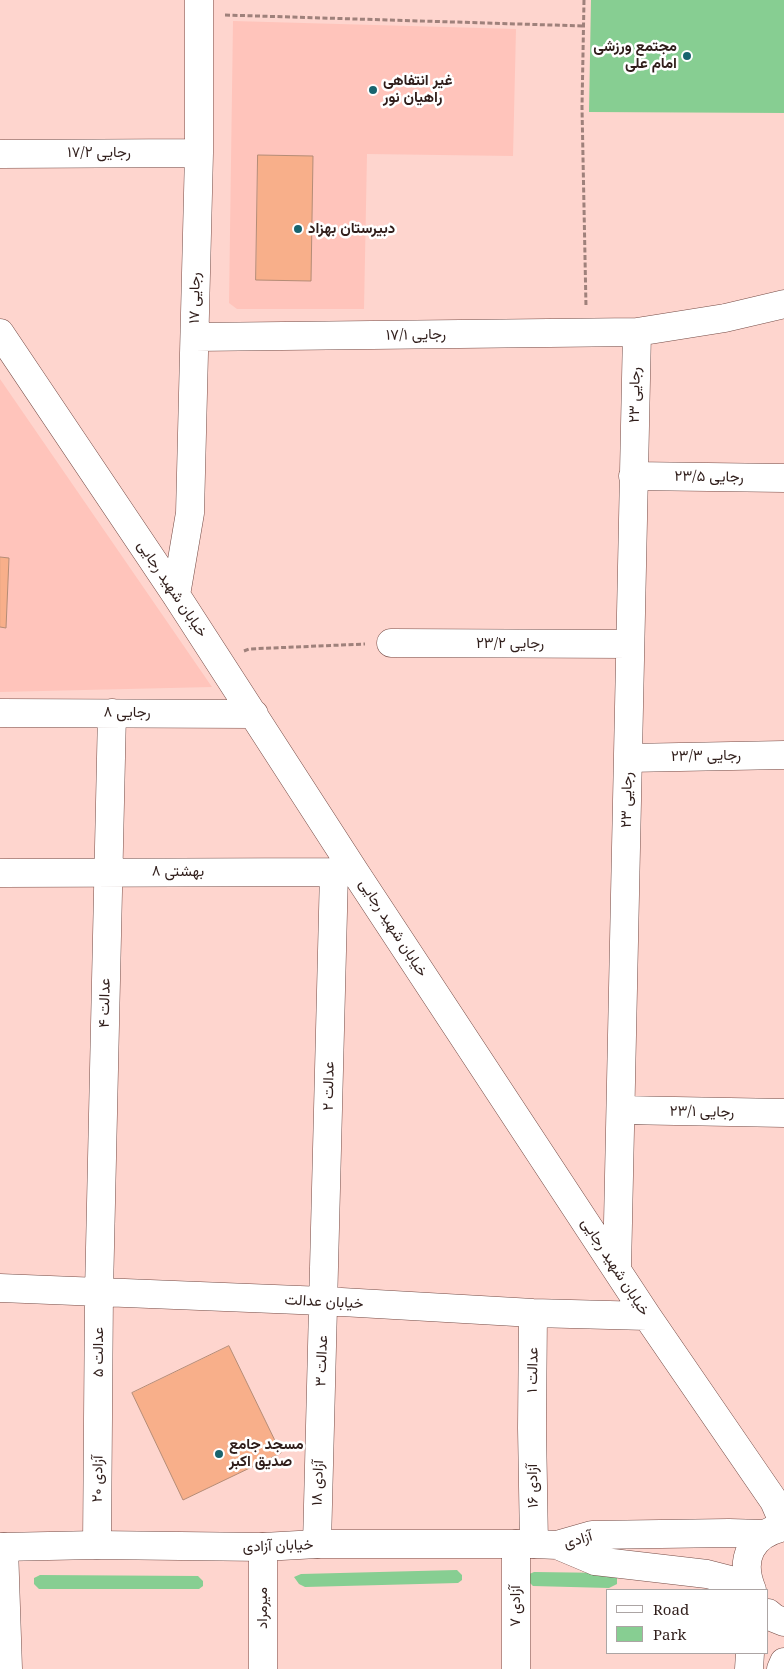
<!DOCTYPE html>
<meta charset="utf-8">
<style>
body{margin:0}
#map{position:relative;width:784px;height:1669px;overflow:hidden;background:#fed5ce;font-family:"Noto Serif",serif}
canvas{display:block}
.legend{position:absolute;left:606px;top:1589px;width:162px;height:65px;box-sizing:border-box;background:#fff;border:1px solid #aca5a4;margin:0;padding:6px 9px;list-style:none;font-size:15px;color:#301e1b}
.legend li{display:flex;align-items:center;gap:10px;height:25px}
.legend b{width:25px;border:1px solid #aca5a4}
</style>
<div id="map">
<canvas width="784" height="1669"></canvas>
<ul class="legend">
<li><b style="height:6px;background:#fff"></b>Road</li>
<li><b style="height:14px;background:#87ce92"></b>Park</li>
</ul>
</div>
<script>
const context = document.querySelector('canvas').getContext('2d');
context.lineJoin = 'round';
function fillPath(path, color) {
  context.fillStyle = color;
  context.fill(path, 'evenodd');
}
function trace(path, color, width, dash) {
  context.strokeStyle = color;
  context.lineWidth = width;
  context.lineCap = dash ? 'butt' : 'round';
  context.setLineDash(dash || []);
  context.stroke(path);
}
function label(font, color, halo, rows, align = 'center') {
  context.font = font + ' "Noto Serif",Vazirmatn,serif';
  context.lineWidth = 5;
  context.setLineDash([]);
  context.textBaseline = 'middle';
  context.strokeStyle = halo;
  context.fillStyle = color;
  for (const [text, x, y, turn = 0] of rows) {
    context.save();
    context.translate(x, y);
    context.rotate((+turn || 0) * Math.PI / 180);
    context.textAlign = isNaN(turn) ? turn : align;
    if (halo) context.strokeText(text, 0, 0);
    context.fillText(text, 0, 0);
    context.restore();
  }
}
fillPath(new Path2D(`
 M 233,21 L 516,29 L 513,156 L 367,154 L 364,309 L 237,309 L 229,303 Z
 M 0,379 L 212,687 L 0,692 Z`), '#ffc4bb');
fillPath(new Path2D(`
 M 591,0 L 784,0 L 784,113 L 589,112 Z
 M 457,1570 L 462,1575 L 462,1580 L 458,1583 L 305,1587 L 299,1584 L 294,1577 L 301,1574 Z
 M 534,1572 L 610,1573 L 617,1576 L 617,1584 L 609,1588 L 533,1586 L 528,1581 L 527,1575 Z
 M 40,1575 L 198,1576 L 203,1581 L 203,1586 L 199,1589 L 39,1589 L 34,1584 L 34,1578 Z`), '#87ce92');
const building = new Path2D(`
 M 258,155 L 313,156 L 311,281 L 256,280 Z
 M 0,557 L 9,558 L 6,628 L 0,627 Z
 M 229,1346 L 281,1453 L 183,1500 L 132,1393 Z`);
fillPath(building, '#f8af8a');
trace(building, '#b58c76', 1);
const minor = new Path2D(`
 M 0,154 L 199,153
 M 0,333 L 176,595 L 355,872 L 647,1316 L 774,1501 L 784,1524
 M 195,337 L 637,332 L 725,318 L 784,304
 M 633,476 L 784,478
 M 176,595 L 190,513 L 199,153 L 199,0
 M 391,643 L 630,644
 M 0,713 L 254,714
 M 628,758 L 784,755
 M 0,873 L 354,872
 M 621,1110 L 784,1113
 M 617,1269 L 637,332
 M 0,1288 L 324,1301 L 533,1313 L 647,1316
 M 533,1313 L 532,1428 L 534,1544
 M 317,1544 L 334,872
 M 516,1544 L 516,1669
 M 97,1545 L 99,1292 L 112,713
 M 4,1547 L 8,1669
 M 263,1547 L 263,1669
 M 749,1669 L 750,1653
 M 781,1669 L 784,1662`);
const major = new Path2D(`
 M 557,1545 L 592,1535 L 729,1533 L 763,1534
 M 0,1547 L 97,1545 L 263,1547 L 317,1544 L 534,1544 L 557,1545 L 595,1561 L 707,1574 L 750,1585
 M 752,1590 C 739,1559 751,1534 784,1527
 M 768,1613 L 774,1618 L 784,1622`);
trace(minor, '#754b45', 29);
trace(major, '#754b45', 29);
trace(new Path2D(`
 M 584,0 L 582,107 L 586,307
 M 225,15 L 584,26
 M 244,651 L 249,649 L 365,644`), '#9f817b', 3, [5, 2.5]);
trace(minor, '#fff', 28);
trace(major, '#fff', 28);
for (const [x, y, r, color] of [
 [687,56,5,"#18646e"],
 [373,90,5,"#18646e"],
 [298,229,5,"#18646e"],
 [219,1454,5,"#18646e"]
]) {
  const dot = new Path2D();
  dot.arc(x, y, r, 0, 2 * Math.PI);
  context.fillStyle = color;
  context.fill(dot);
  trace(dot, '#fff', 2);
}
label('bold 15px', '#301e1b', '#fff', [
 ["مجتمع ورزشی",677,47,"right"],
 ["امام علی",677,64,"right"],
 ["غیر انتفاهی",383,81],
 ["راهیان نور",383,98],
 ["دبیرستان بهزاد",308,229],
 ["مسجد جامع",229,1445],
 ["صدیق اکبر",229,1462]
], 'left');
label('15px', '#301e1b', '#fff', [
 ["رجایی ۱۷/۲",99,153],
 ["رجایی ۱۷",195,298,-89],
 ["رجایی ۱۷/۱",416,335,-1],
 ["رجایی ۲۳",635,395,-89],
 ["رجایی ۲۳/۵",709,477,1],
 ["خیابان شهید رجایی",172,589,56],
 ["رجایی ۲۳/۲",510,644],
 ["رجایی ۸",127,713],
 ["رجایی ۲۳/۳",706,756,-1],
 ["رجایی ۲۳",627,800,-89],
 ["بهشتی ۸",178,872],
 ["خیابان شهید رجایی",393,928,57],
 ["عدالت ۴",105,1003,-89],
 ["عدالت ۲",329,1086,-89],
 ["رجایی ۲۳/۱",702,1112,1],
 ["خیابان شهید رجایی",615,1267,57],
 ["خیابان عدالت",324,1302,3],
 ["عدالت ۵",99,1352,-90],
 ["عدالت ۳",322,1361,-88],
 ["عدالت ۱",533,1370,-89],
 ["آزادی ۲۰",98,1479,-89],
 ["آزادی ۱۸",318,1483,-88],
 ["آزادی ۱۶",533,1486,-91],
 ["آزادی",578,1540,-16],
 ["خیابان آزادی",278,1546,-2],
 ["آزادی ۷",516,1606,-90],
 ["میرمراد",263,1608,-90]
]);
</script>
